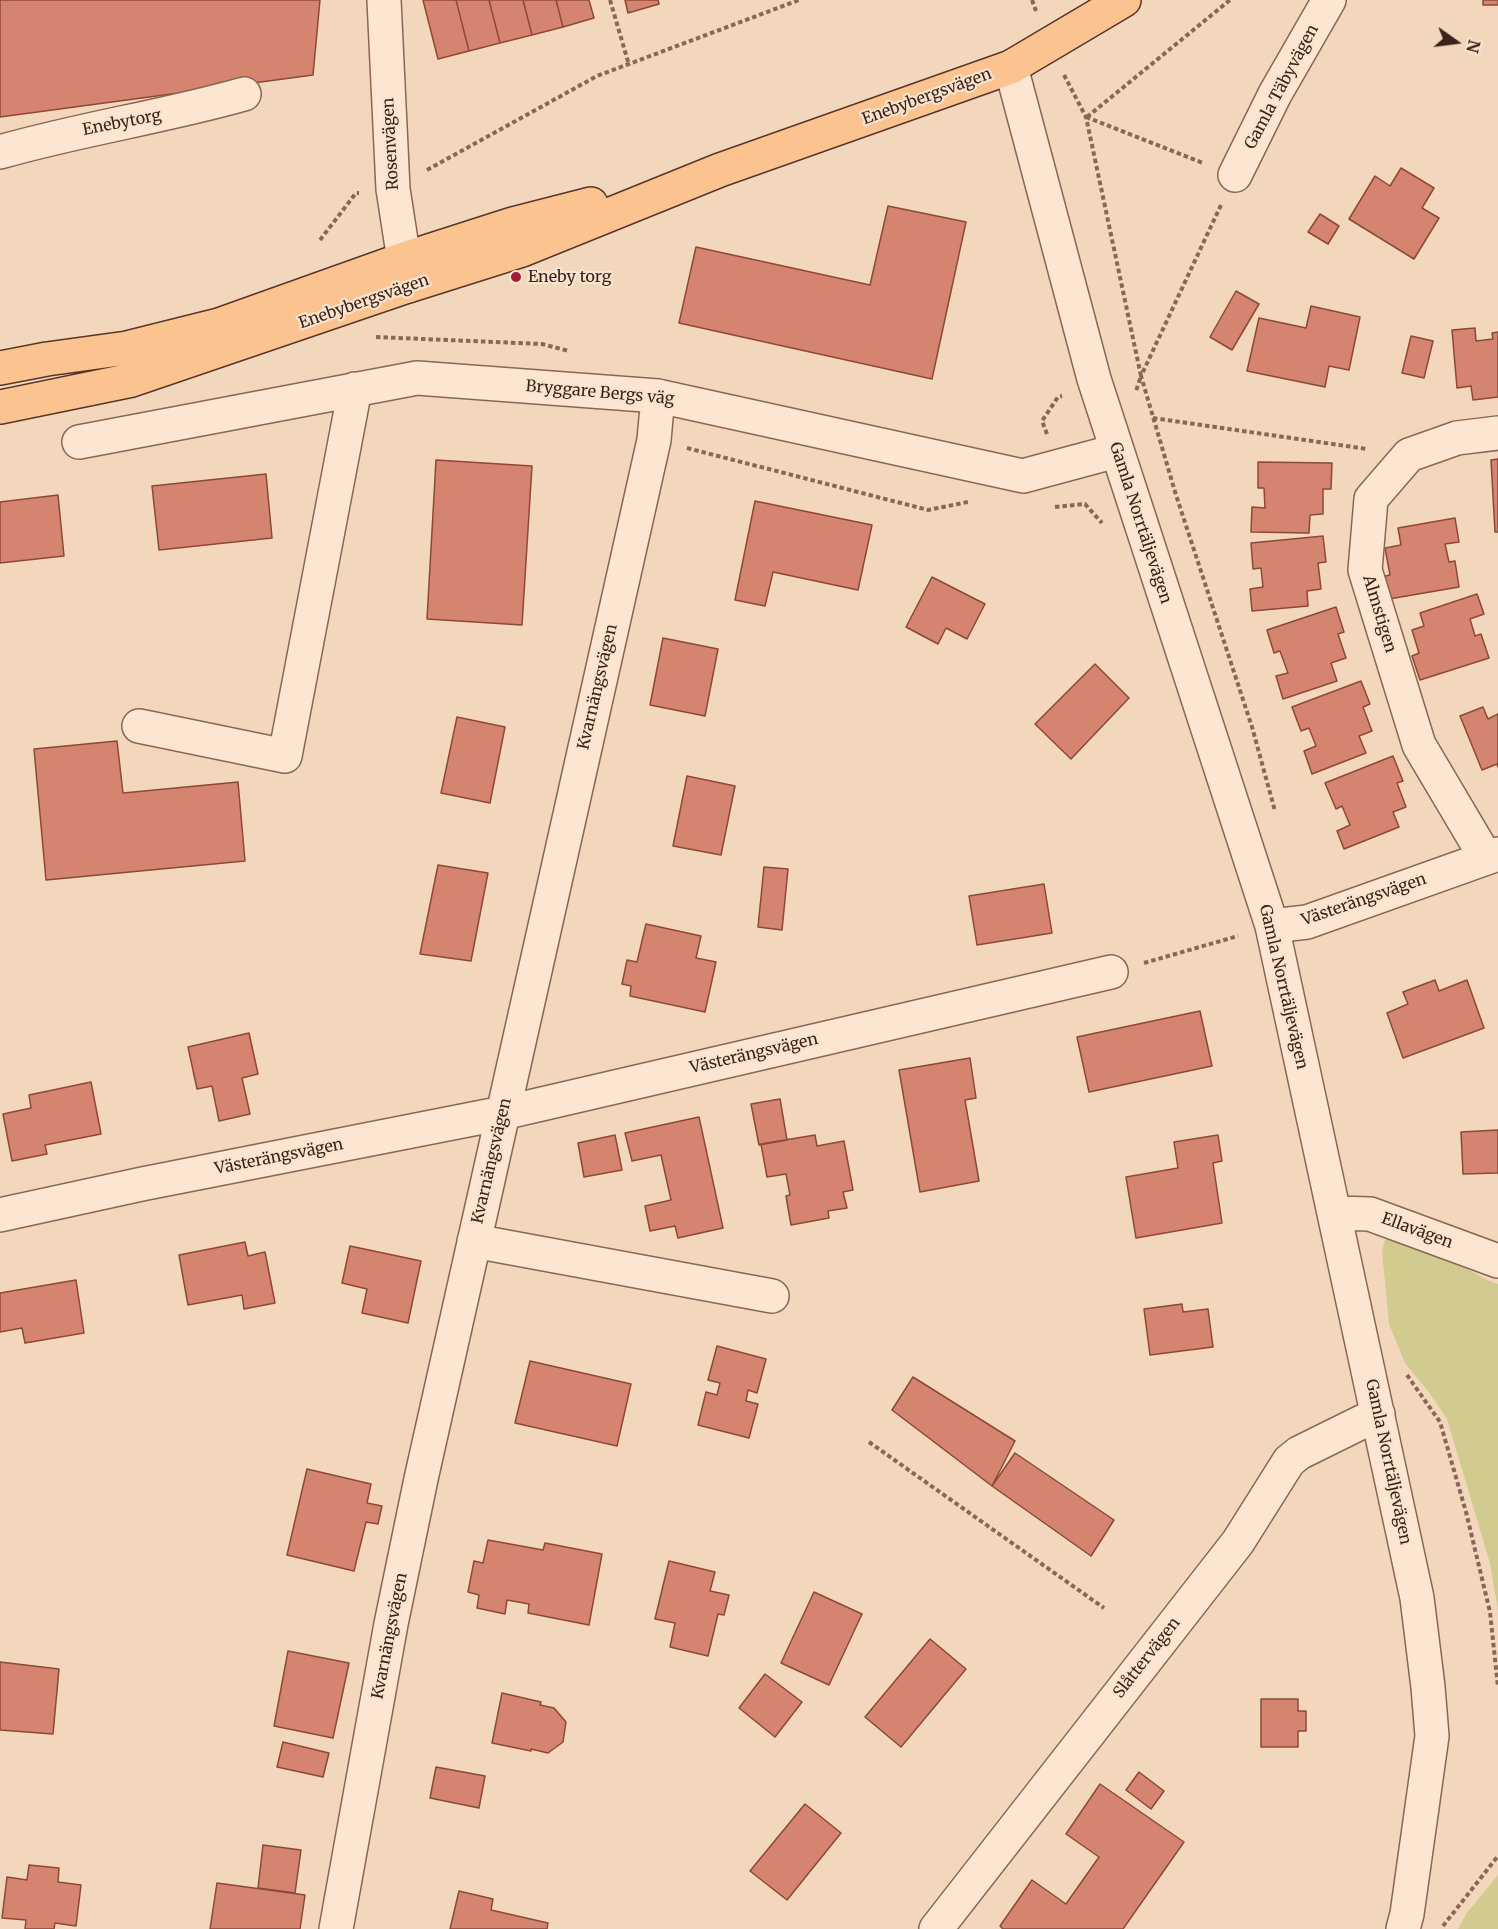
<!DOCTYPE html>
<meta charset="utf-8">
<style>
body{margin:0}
#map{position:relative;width:1498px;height:1929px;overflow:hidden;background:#f2d7bd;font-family:Merriweather,serif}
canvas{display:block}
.north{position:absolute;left:1426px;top:12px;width:60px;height:60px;-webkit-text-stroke:4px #f9e3cd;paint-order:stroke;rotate:104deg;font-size:16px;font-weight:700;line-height:24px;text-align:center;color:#3a231b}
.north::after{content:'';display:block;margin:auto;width:21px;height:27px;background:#3a231b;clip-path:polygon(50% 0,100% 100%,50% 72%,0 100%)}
</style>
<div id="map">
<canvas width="1498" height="1929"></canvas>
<div class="north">N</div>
</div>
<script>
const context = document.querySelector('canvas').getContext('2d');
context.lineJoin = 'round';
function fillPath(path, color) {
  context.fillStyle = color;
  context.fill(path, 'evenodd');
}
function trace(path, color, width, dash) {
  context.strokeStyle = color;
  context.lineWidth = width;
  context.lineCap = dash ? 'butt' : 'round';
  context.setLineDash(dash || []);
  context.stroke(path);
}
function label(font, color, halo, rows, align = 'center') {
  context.font = font + ' Merriweather,serif';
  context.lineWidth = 4.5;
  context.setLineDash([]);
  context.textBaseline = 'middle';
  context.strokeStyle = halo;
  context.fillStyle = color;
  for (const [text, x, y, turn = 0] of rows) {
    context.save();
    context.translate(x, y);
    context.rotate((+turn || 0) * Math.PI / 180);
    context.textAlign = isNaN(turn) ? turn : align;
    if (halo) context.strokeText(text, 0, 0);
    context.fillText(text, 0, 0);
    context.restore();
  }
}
fillPath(new Path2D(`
 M 1397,1238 L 1439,1253 L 1485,1279 L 1498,1284 L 1498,1611 L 1490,1563 L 1447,1419 L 1428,1391 L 1405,1363 L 1389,1324 L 1382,1251 L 1385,1240 Z
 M 1498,1875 L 1498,1929 L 1458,1929 L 1466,1914 Z`), '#d1cb90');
const building = new Path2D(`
 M 0,0 L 320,0 L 313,75 L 0,117 Z
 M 423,0 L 456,0 L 469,51 L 438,59 Z
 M 456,0 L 489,0 L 500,43 L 469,51 Z
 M 489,0 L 523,0 L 532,35 L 500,43 Z
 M 523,0 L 556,0 L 563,27 L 532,35 Z
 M 556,0 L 589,0 L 594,18 L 563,27 Z
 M 625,0 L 658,0 L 659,4 L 628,13 Z
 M 1483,0 L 1498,0 L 1498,5 L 1483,5 Z
 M 1401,168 L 1434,188 L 1422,208 L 1439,218 L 1414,259 L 1349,219 L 1375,176 L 1390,186 Z
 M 888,206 L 966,222 L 932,379 L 679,323 L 696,247 L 870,285 Z
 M 1320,214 L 1339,226 L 1328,244 L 1308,232 Z
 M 1236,291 L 1259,304 L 1232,350 L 1210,337 Z
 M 1311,306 L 1360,317 L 1349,370 L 1329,366 L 1325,387 L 1247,371 L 1259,318 L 1306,328 Z
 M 1475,328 L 1476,341 L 1493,339 L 1492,333 L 1498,332 L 1498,397 L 1473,400 L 1471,386 L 1457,388 L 1452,330 Z
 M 1411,336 L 1433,341 L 1424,378 L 1402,373 Z
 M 1498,459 L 1498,532 L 1495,532 L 1491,460 Z
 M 436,460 L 532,466 L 522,625 L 427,619 Z
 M 1258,462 L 1332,463 L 1331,489 L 1323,489 L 1323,514 L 1310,515 L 1309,533 L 1251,532 L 1252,507 L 1265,508 L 1264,488 L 1258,488 Z
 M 266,474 L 272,538 L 159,550 L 152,486 Z
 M 58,495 L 64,556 L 0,563 L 0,502 Z
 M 755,501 L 872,525 L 858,590 L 773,572 L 765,606 L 735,600 Z
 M 1455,518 L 1459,542 L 1445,544 L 1449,562 L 1455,561 L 1459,587 L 1389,599 L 1385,576 L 1390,575 L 1385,548 L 1401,545 L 1398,528 Z
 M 1323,536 L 1326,562 L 1318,563 L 1321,589 L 1307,591 L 1308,606 L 1252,611 L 1250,589 L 1263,587 L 1261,568 L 1253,569 L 1251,543 Z
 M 932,577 L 985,604 L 967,639 L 946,628 L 938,644 L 906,627 Z
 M 1477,594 L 1484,614 L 1470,619 L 1475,636 L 1481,634 L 1489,658 L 1420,680 L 1412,656 L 1419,653 L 1412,630 L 1424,626 L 1420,613 Z
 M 1336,607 L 1344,632 L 1338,634 L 1346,658 L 1331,663 L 1337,681 L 1283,699 L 1276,676 L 1288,673 L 1280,651 L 1274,653 L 1267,630 Z
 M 663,638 L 718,649 L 705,716 L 650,705 Z
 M 1095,664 L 1129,698 L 1071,759 L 1035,724 Z
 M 1361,681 L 1370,704 L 1363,707 L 1372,731 L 1359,736 L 1366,753 L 1312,774 L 1304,751 L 1316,746 L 1309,728 L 1301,731 L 1292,707 Z
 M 1483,707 L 1488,719 L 1498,714 L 1498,767 L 1497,764 L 1482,770 L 1460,716 Z
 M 457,717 L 505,727 L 490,803 L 441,793 Z
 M 117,741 L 123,793 L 238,782 L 245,861 L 46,880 L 34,749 Z
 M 1393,756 L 1403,781 L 1397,783 L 1406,807 L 1393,812 L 1399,827 L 1344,849 L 1337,831 L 1350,825 L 1342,806 L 1336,809 L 1325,783 Z
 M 687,776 L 735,786 L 721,855 L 673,846 Z
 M 438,865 L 488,873 L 471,961 L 420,954 Z
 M 764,867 L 788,869 L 782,930 L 758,927 Z
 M 1044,884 L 1052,933 L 977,945 L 969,896 Z
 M 646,924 L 701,936 L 696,958 L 716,962 L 705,1012 L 630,996 L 631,986 L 622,984 L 627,960 L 637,962 Z
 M 1435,980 L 1439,991 L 1467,980 L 1484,1028 L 1403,1058 L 1387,1013 L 1408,1004 L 1403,992 Z
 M 1200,1011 L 1212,1066 L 1089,1092 L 1077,1037 Z
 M 249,1033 L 258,1074 L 242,1078 L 250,1114 L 219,1121 L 212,1086 L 197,1089 L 188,1047 Z
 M 970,1058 L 976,1098 L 965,1100 L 979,1181 L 920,1192 L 899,1070 Z
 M 91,1082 L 101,1134 L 45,1145 L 47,1154 L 12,1161 L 3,1114 L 31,1108 L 29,1095 Z
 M 780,1099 L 787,1140 L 759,1145 L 751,1104 Z
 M 699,1117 L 723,1228 L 678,1238 L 675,1226 L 650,1231 L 645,1206 L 671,1200 L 661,1155 L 632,1161 L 625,1133 Z
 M 1498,1130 L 1498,1173 L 1463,1174 L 1461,1132 Z
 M 615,1135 L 622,1170 L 584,1177 L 578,1143 Z
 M 815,1135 L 817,1146 L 844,1141 L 853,1190 L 843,1192 L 847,1208 L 828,1211 L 829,1218 L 791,1225 L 786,1196 L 790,1195 L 786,1174 L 767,1177 L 761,1144 Z
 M 1218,1135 L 1222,1161 L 1213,1163 L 1222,1223 L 1136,1238 L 1126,1177 L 1178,1168 L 1174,1142 Z
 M 245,1242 L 248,1256 L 265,1252 L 275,1303 L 244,1309 L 242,1295 L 188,1305 L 179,1255 Z
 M 350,1246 L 421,1261 L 408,1323 L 362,1313 L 367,1289 L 342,1283 Z
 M 76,1280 L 84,1333 L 25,1343 L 22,1328 L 0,1332 L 0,1293 Z
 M 1182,1304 L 1183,1312 L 1208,1309 L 1213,1347 L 1150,1355 L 1144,1309 Z
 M 717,1346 L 766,1359 L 757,1393 L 748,1390 L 746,1401 L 758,1404 L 749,1438 L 698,1425 L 706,1392 L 717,1395 L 720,1383 L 708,1380 Z
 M 530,1361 L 631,1384 L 617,1446 L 515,1423 Z
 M 913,1377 L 1015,1441 L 992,1486 L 892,1410 Z
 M 1015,1453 L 1114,1520 L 1091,1556 L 992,1486 Z
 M 307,1469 L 371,1484 L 367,1503 L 382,1506 L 378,1524 L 366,1522 L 354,1571 L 287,1555 Z
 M 488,1540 L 543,1550 L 545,1543 L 602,1554 L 589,1625 L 528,1613 L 529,1604 L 507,1600 L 505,1614 L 477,1608 L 479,1595 L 468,1592 L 474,1561 L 483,1563 Z
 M 669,1561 L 715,1572 L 710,1591 L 729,1595 L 724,1615 L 718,1614 L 708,1656 L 670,1647 L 675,1623 L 655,1619 Z
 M 814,1592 L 862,1614 L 829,1685 L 781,1663 Z
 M 930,1639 L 966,1669 L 901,1747 L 865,1717 Z
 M 288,1651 L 349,1663 L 333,1738 L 274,1726 Z
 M 0,1662 L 59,1669 L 53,1734 L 0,1730 Z
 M 765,1674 L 802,1702 L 775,1737 L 739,1708 Z
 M 502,1693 L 541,1702 L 540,1705 L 554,1708 L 566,1722 L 563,1742 L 548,1753 L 531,1749 L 531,1751 L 492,1743 Z
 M 1261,1699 L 1298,1699 L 1298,1711 L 1306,1711 L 1306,1731 L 1298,1731 L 1298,1747 L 1261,1747 Z
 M 283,1742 L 329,1753 L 323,1777 L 277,1767 Z
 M 436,1767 L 485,1776 L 479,1808 L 430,1798 Z
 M 1139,1772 L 1164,1791 L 1151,1809 L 1126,1790 Z
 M 1100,1784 L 1184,1842 L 1123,1929 L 1003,1929 L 1000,1926 L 1032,1880 L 1066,1904 L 1099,1857 L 1066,1834 Z
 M 805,1804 L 841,1833 L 787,1900 L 750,1871 Z
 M 263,1845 L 301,1850 L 295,1893 L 258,1888 Z
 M 29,1865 L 59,1868 L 58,1882 L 81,1885 L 76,1926 L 55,1923 L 54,1929 L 25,1929 L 26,1920 L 2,1918 L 7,1877 L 27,1880 Z
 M 217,1883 L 305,1895 L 300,1929 L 210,1929 Z
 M 459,1891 L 493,1899 L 491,1910 L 548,1923 L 547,1929 L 450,1929 Z`);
fillPath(building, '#d4846f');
trace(building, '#8e4838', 1.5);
const minor = new Path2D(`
 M 384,0 L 393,189 L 408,286
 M 1011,67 L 1094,379 L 1272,926 L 1417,1598 L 1428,1687 L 1432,1736 L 1407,1914 L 1403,1929
 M 0,152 C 80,129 163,117 244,94
 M 1235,175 L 1275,94 L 1329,0
 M 79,442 L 417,378 L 658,396 L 1023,476 L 1116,451
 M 139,726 L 285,756 L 355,389
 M 1486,858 L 1419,745 L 1365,570 L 1371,499 L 1409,455 L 1457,438 L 1498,433
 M 1272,926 L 1307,922 L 1498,854
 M 1335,1213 L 1370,1214 L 1498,1261
 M 0,1215 L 142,1184 L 503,1113 L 1111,972
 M 474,1241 L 772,1296
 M 336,1929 L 391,1624 L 421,1479 L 654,440 L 658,396
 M 936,1929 L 1238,1542 L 1289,1461 L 1299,1453 L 1378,1414`);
const major = new Path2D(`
 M 0,368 L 47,359 L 127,348 L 219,325 L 404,259 L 513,224 L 591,204
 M 0,407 L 132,380 L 408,286 L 522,250 L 720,170 L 1011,67 L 1124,0`);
trace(minor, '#8c6654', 36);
trace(major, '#593529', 36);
trace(new Path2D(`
 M 610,0 L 629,65
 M 1032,0 L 1036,11
 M 1064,75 L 1086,117 L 1141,376 L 1136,391
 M 1086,117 L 1203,163
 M 1087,117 L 1230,0
 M 427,170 L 597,76 L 799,0
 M 1221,205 L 1141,376 L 1176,495 L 1252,727 L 1275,811
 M 320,240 L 356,193 L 359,193
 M 376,337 L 542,344 L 569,351
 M 1153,418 L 1367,449
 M 1047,434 L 1042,421 L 1058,397 L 1062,396
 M 687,448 L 928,510 L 968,502
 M 1055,507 L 1085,504 L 1102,523
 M 1144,963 L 1238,936
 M 1407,1375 L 1440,1422 L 1466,1512 L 1490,1612 L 1498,1687
 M 869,1442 L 1104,1608
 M 1443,1926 L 1498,1856`), '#8c6654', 4, [4.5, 3]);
trace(minor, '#fce6d1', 33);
trace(major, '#fac390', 33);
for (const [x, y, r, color] of [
 [516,277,6,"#a11e3a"]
]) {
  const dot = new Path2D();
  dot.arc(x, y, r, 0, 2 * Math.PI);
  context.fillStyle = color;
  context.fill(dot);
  trace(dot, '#f9e3cd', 2);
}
label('16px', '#3a231b', '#f9e3cd', [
 ["Gamla Täbyvägen",1282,87,-62],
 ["Enebybergsvägen",927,97,-20],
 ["Enebytorg",122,123,-11],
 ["Rosenvägen",391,144,-93],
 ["Enebybergsvägen",364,302,-19],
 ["Bryggare Bergs väg",600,393,5],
 ["Gamla Norrtäljevägen",1140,523,72],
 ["Almstigen",1379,614,73],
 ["Kvarnängsvägen",598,687,-77],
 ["Västerängsvägen",1364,900,-19],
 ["Gamla Norrtäljevägen",1283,987,77],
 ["Västerängsvägen",754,1054,-13],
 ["Västerängsvägen",279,1157,-11],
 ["Kvarnängsvägen",492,1161,-77],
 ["Ellavägen",1417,1231,20],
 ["Gamla Norrtäljevägen",1388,1462,78],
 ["Kvarnängsvägen",390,1636,-79],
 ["Slåttervägen",1147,1658,-52]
]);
label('16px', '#3a231b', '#f9e3cd', [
 ["Eneby torg",528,277]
], 'left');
</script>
